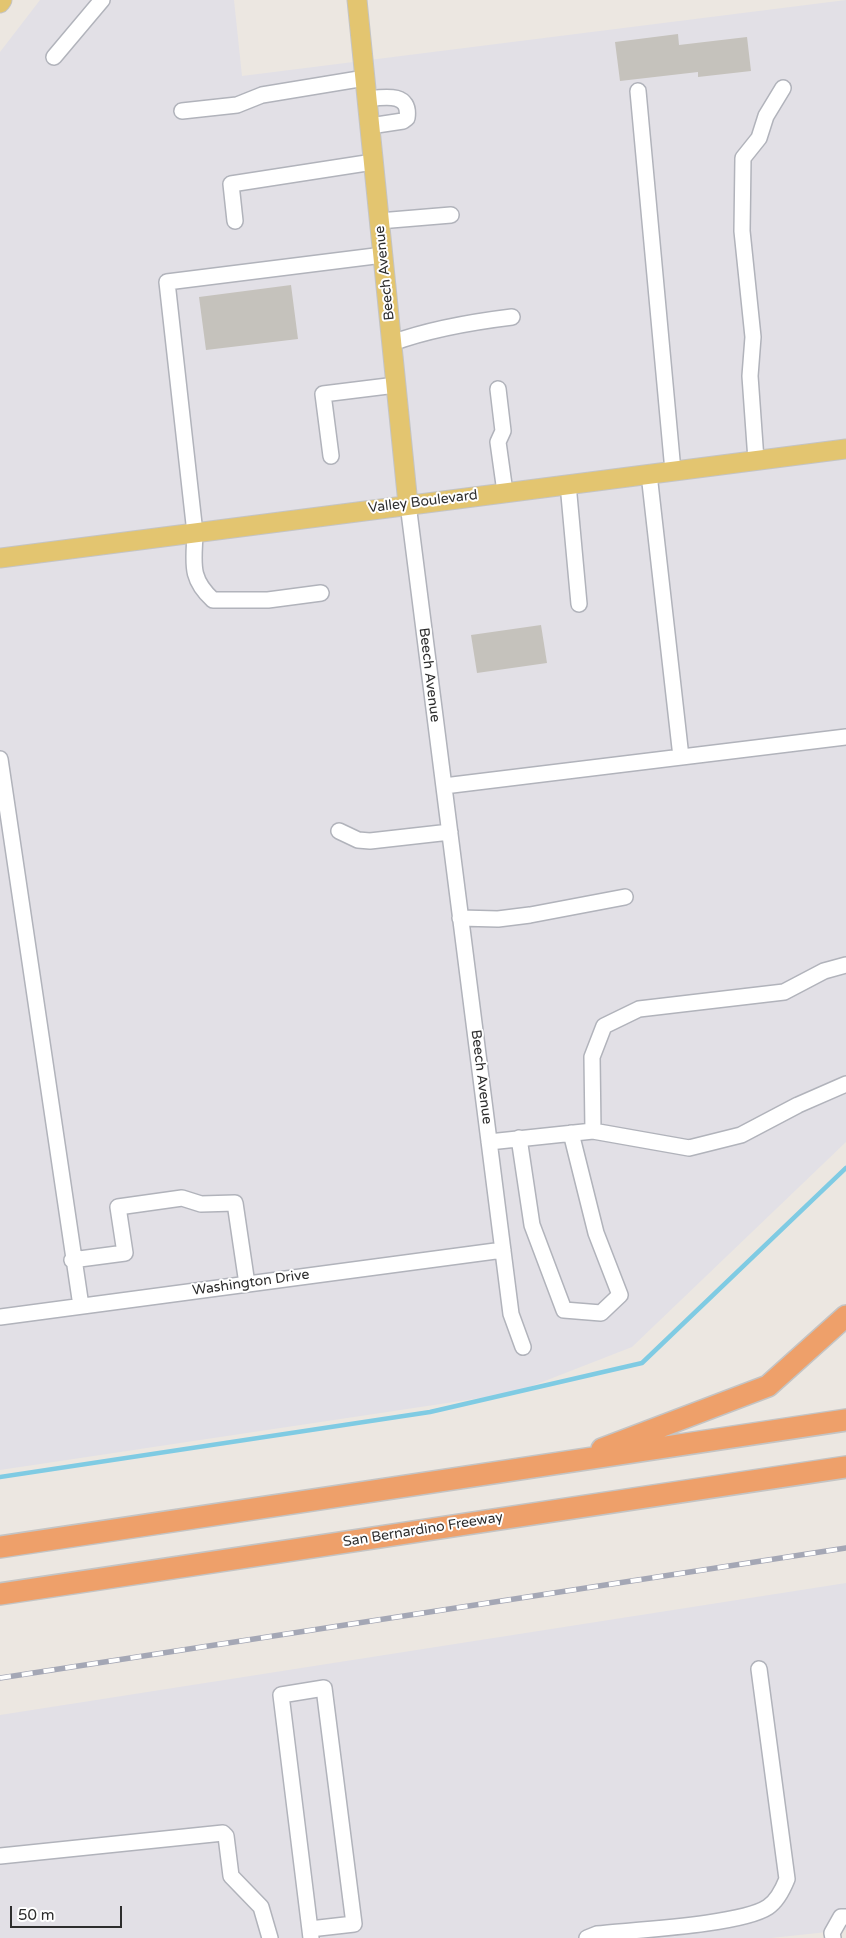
<!DOCTYPE html>
<style>
body{margin:0}
#map{position:relative;width:846px;height:1938px;overflow:hidden;background:#ece7e1;font-family:"Varela Round",sans-serif}
canvas{display:block}
.scale{position:absolute;left:10px;top:1906px;width:112px;height:22px;box-sizing:border-box;border:2px solid #2d2d2d;border-top:0;padding-left:6px;font-size:15px;line-height:18px;white-space:nowrap;color:#2d2d2d;-webkit-text-stroke:4px #fff;paint-order:stroke}
</style>
<div id="map">
<canvas width="846" height="1938"></canvas>
<div class="scale">50 m</div>
</div>
<script>
const context = document.querySelector('canvas').getContext('2d');
context.lineJoin = 'round';
function fillPath(path, color) {
  context.fillStyle = color;
  context.fill(path, 'evenodd');
}
function trace(path, color, width, dash) {
  context.strokeStyle = color;
  context.lineWidth = width;
  context.lineCap = dash ? 'butt' : 'round';
  context.setLineDash(dash || []);
  context.stroke(path);
}
function label(font, color, halo, rows, align = 'center') {
  context.font = font + ' "Varela Round",sans-serif';
  context.lineWidth = 4;
  context.setLineDash([]);
  context.textBaseline = 'middle';
  context.strokeStyle = halo;
  context.fillStyle = color;
  for (const [text, x, y, turn = 0] of rows) {
    context.save();
    context.translate(x, y);
    context.rotate((+turn || 0) * Math.PI / 180);
    context.textAlign = isNaN(turn) ? turn : align;
    if (halo) context.strokeText(text, 0, 0);
    context.fillText(text, 0, 0);
    context.restore();
  }
}
fillPath(new Path2D(`
 M 40,0 L 234,0 L 242,76 L 846,0 L 846,1142 L 632,1347 L 514,1393 L 0,1470 L 0,52 Z
 M 846,1583 L 846,1930 L 771,1938 L 0,1938 L 0,1715 Z`), '#e2e0e6');
trace(new Path2D(`
 M 0,1477 L 430,1412 L 642,1363 L 846,1168`), '#7fcbe3', 4.5);
fillPath(new Path2D(`
 M 678,34 L 679,45 L 747,37 L 751,71 L 698,77 L 698,72 L 620,81 L 615,42 Z
 M 291,285 L 298,339 L 206,350 L 199,297 Z
 M 541,625 L 547,663 L 477,673 L 471,635 Z`), '#c5c2bc');
const minor = new Path2D(`
 M 54,57 L 102,0
 M 638,91 L 673,471
 M 367,99 C 384,97 411,92 407,118 L 403,121 L 370,126
 M 182,111 L 237,105 L 262,95 L 365,78
 M 235,221 L 231,184 L 373,162
 M 379,221 L 451,215
 M 392,343 C 430,329 471,322 512,317
 M 498,389 L 503,431 L 498,442 L 505,492
 M 331,456 L 323,394 L 396,385
 M 756,460 L 750,376 L 753,337 L 742,231 L 743,158 L 759,138 L 766,116 L 783,88
 M 649,474 L 681,757
 M 568,484 L 579,604
 M 408,504 L 511,1314 L 523,1347
 M 321,593 L 268,600 L 213,600 C 189,578 194,563 195,533 L 167,282 L 383,255
 M 0,759 L 81,1306
 M 444,786 L 846,737
 M 339,831 L 358,840 L 370,841 L 450,832
 M 460,918 L 498,919 L 530,915 L 625,897
 M 593,1131 L 592,1057 L 604,1026 L 639,1009 L 784,992 L 824,971 L 846,965
 M 519,1138 L 532,1225 L 564,1310 L 601,1313 L 620,1295 L 596,1233 L 571,1133
 M 489,1142 L 593,1131 L 689,1148 L 741,1135 L 798,1105 L 846,1084
 M 72,1260 L 125,1253 L 118,1207 L 182,1198 L 201,1204 L 235,1203 L 247,1284
 M 0,1317 L 503,1250
 M 0,1856 L 223,1833 L 226,1836 L 231,1876 L 261,1907 L 270,1938
 M 310,1929 L 354,1924 L 324,1688 L 281,1695 L 311,1938
 M 587,1938 L 597,1934 C 633,1930 741,1925 768,1907 C 777,1901 783,1889 787,1879 L 759,1669
 M 833,1938 L 832,1933 L 841,1917 L 846,1917`);
const major = new Path2D(`
 M 357,0 L 408,504
 M 0,3 L 2,0
 M 0,558 L 846,449`);
const highway = new Path2D(`
 M 602,1449 L 768,1386 L 846,1316
 M 0,1547 L 846,1420
 M 0,1594 L 846,1467`);
trace(minor, '#b1b3bb', 18);
trace(major, '#c4c4c4', 21);
trace(highway, '#c4c4c4', 24);
trace(minor, '#fff', 15);
trace(major, '#e3c570', 19);
trace(highway, '#eea06a', 21);
const rail = new Path2D(`
 M 0,1678 L 846,1548`);
trace(rail, '#a4a7b5', 5.5);
trace(rail, '#fff', 4, [11]);
label('14px', '#2d2d2d', '#fff', [
 ["Beech Avenue",385,273,-96],
 ["Valley Boulevard",423,502,-7],
 ["Beech Avenue",429,675,83],
 ["Beech Avenue",481,1077,83],
 ["Washington Drive",251,1283,-8],
 ["San Bernardino Freeway",423,1530,-9]
]);
</script>
